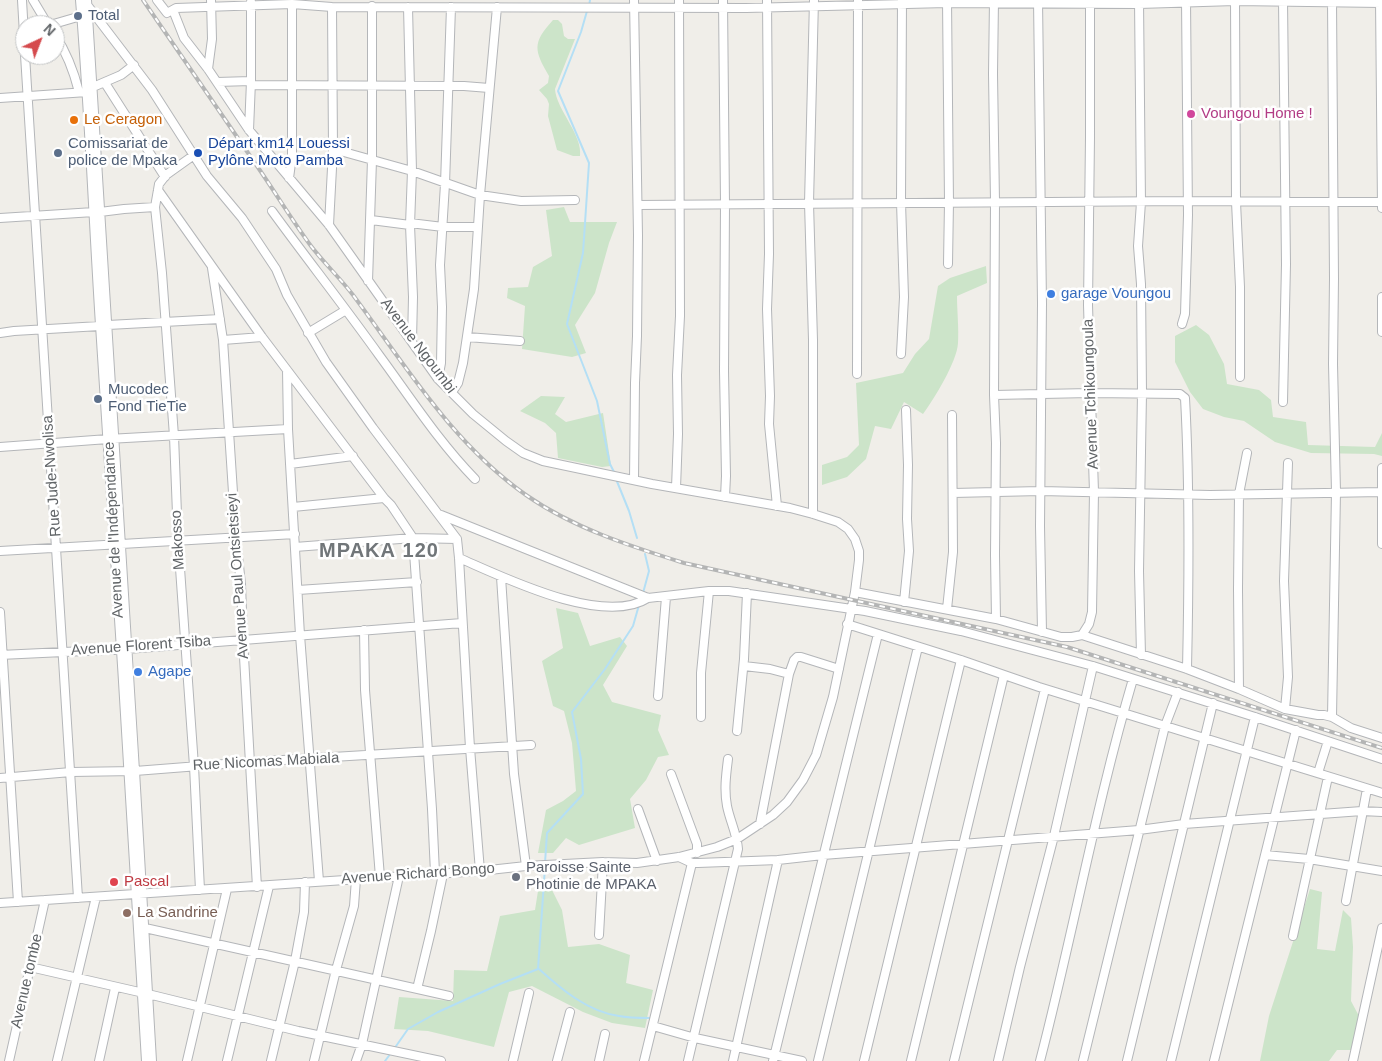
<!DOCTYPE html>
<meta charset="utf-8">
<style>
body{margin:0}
#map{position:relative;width:1382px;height:1061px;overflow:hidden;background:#f0eee9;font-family:Arial,sans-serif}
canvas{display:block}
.north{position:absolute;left:15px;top:15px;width:50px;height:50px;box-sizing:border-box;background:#fff;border:1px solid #bfc1c2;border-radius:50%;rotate:43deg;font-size:14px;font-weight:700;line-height:20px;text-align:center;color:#606467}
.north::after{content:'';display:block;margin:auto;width:18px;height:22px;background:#d54a4d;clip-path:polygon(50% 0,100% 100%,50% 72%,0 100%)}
</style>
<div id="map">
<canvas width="1382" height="1061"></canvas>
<div class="north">N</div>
</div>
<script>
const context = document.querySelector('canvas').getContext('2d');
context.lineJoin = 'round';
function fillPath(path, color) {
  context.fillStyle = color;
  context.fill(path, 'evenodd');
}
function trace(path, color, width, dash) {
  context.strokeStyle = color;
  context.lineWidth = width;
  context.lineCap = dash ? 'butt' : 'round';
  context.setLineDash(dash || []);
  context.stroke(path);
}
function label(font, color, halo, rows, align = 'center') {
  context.font = font + ' Arial,sans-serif';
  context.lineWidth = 5;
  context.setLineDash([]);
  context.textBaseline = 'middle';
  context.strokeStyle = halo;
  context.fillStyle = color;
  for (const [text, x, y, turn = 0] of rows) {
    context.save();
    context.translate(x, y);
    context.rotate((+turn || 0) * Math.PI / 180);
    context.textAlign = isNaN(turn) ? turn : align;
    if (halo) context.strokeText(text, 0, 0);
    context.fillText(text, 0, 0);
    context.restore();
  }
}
fillPath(new Path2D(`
 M 553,20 L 558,20 L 562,24 L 564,36 L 568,39 L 575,39 L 555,89 C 556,109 583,135 580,156 L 573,156 L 557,150 L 548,116 L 549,104 L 547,99 L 539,90 L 548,83 L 549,76 C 534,50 532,43 553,20 Z
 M 564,207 L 570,222 L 617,222 L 609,243 L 595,293 L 575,325 L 586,353 L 572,357 L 522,349 L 525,306 L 507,298 L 508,288 L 528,287 L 533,267 L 552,256 L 546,210 Z
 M 986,266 L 987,283 L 957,296 C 957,311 959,328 958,343 C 957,362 934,399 923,414 L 904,402 L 891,429 L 875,426 L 866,459 L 847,477 L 822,485 L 822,465 L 847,457 L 859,445 L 856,383 L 903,373 L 915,354 L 929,339 L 938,286 L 950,278 Z
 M 1196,325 L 1209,335 L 1224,364 L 1227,384 L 1259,390 L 1271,400 L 1273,417 L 1306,422 L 1308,445 L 1375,447 L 1382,433 L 1382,456 L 1374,454 L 1311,453 L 1275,442 L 1244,421 L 1224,417 L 1203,409 L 1190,392 L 1175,362 L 1175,336 Z
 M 541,396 L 565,397 L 555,414 L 566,422 L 603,413 L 611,466 L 602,467 L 558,458 L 556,433 L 545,423 L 520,411 Z
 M 556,608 L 578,613 L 590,646 L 620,637 L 627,646 L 603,685 L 612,702 L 661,715 L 658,730 L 669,755 L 658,757 L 646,780 L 630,799 L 635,828 L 579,845 L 566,838 L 553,853 L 538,853 L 546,810 L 563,801 L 576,791 L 572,743 L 564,711 L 553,706 L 542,661 L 563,648 Z
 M 1310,889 L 1322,892 L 1317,949 L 1335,951 L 1343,910 L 1351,918 L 1353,947 L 1351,1001 L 1360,1018 L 1353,1050 L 1337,1050 L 1329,1061 L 1260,1061 L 1269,1016 Z
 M 552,890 L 562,910 L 568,947 L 599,944 L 630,955 L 626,983 L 653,990 L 645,1028 L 612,1023 L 583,1012 L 532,986 L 509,992 L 494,1047 L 428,1031 L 394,1029 L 399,997 L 453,1001 L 454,970 L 487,971 L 500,916 L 535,910 L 538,891 Z`), '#cce4c9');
trace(new Path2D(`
 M 589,6 L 590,0
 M 587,11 L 581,32 L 558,91 L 589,163 L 583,253 L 567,324 L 597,401 L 610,464 L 614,472
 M 616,479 L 629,511 L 637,538
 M 643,593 L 649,571 L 645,554
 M 545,863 L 547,833 L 583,794 L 581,759 L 572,712 L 605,669 L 633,626 L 639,605
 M 539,969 C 561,989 588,1012 619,1016 C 629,1018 640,1018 650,1018
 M 394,1049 L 408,1029 L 438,1012 L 500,984 L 538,969 L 545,867
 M 385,1061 L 391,1053`), '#b4dff5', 2);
const minor = new Path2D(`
 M 22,0 L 25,52
 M 33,0 L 48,25
 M 80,0 C 89,108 93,217 100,325 C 116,570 132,816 146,1061
 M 87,0 L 135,771 L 152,1061
 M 157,0 L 167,13 L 176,8 L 292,4 L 332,7 L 746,8 L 947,3 L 1139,4 L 1235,1 L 1382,3
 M 723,0 L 725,204 L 724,371 L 726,476 L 725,497
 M 767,0 L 769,254 L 767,309 L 770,396 L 769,424 L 777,506
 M 947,0 L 949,202 L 948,264
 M 994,0 L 993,74 L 995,202 L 994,395 L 996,443 L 995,555 L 996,619
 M 1038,0 L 1042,303 L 1040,526 L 1042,632
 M 1139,0 L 1141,202 L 1138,246 L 1141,284 L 1142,393 L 1139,571 L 1141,655
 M 1235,0 L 1236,202 L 1240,287 L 1240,377
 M 1283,0 L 1286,264 L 1283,402
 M 1332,0 L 1334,278 L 1333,364 L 1336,492 L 1332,717
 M 1380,0 L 1382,208
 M 88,6 L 152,90 L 207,176 L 242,218 L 276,269 L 287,295 L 326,362 L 373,428 L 457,539 L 459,558 L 470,748 L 480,871
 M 408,7 L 412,171 L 410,225 L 413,297 L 412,341
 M 50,25 L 81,16
 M 55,35 C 67,53 74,72 79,92
 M 25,55 L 78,898
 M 208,69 L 212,39 L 211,0
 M 217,82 L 251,81
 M 105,83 L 165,177
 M 251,85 L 464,86 L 489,88
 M 93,87 L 121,75 L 134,65
 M 0,98 L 87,92
 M 249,130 L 251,81 L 251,2
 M 333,149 L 412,171 L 480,195 L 521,201 L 575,200
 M 194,155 L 166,175 L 159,184 L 155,207 L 162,273 L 174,436 L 178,540 L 194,766 L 200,890
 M 289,178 L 292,156 L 292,4
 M 158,190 L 262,337 L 384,498 L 391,505 L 413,538 L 432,809 L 435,873
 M 638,205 L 1187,201 L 1382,202
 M 272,211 C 307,259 344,306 379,355 C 410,397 438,441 475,479
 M 100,212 L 124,209 L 155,207
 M 0,218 L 94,212
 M 371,220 L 410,225
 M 410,223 L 443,227 L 478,227
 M 329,225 L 333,149 L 332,7
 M 212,268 L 223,340 L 236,538 L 241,584 L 243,639 L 257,887
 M 368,281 L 372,160 L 372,6
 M 1382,297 L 1382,332
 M 1182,324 L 1185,314 L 1188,215 L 1186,0
 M 108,325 L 220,319
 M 0,333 L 14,331 L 100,326
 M 308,333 L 346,310
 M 467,337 L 520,341
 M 223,340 L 262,337
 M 901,354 L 904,297 L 901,202 L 902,0
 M 287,370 L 288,429 L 300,635 L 319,881
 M 857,374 L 858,0
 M 438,379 L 441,363 L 442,307 L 440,265 L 445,184 L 451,7
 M 452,392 L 458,383 L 463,363 L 474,289 L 480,195 L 497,7
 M 994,395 L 1090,393 L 1180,394 L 1185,398 C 1190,488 1189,579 1187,669
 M 0,447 L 108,439 L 288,429
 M 290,464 L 353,456
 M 1382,468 L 1382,544
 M 634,480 L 635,383 L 637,336 L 638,235 L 634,0
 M 676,488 L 678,434 L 677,375 L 680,316 L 679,0
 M 953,493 L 1041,491 L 1210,495 L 1382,492
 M 293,507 L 384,498
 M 813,514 L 813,340 L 809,203 L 814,0
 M 441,515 L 648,598 L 709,591 L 729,591 L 865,611 L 961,631 L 1093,666 L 1255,717 L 1382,759
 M 295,547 L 413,538 L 457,539
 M 0,551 L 295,534
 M 459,558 C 503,577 603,627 648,598
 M 501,577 L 514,774 L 526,866
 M 298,590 L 417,582
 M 855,592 L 996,619 L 1061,637 L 1072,637 L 1082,635 L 1187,669 L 1239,689 L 1285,709 L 1318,715 L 1324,715 L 1332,717 L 1351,728 L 1382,738
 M 904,602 L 909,551 L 907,519 L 908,465 L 906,410
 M 947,609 L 953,552 L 952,415
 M 0,612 L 18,902
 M 847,624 L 961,660 L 1039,687 L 1382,793
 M 364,630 L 365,690 L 380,877
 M 1082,635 L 1089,624 L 1092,612 L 1094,492 L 1088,305 L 1090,137 L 1090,0
 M 0,655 L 127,649 L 462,623
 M 744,666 L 770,669 L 789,674
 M 1239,689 L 1238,589 L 1239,494 L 1247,453
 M 658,696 L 666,597
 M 1285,709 L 1288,677 L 1284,581 L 1288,463
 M 701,717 L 701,673 L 709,591
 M 737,731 L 744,659 L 747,593
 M 1318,773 L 1328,741
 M 671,774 L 697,844 L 697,853
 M 0,778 L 71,772 L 135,771 L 250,762 L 531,745
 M 638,809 L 657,861
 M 760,824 L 789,674 L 794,660 L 797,657 L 801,657 L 839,669
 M 1265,855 L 1309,859 L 1382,871
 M 679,857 L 692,863 L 698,863 L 778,860 L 823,855 L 1139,830 L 1184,824 L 1362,811 L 1382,812
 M 1346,901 L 1367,789
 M 0,903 L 480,871 L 526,866 L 603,862 L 637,863 L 679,857 L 717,847 L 737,839 L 773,815 L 787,802 L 803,780 L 816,755 L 833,697 L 855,592 L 859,560 L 859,551 L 855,539 L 848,529 L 838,522 L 813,514 L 790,508 L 652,484 L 543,461 L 523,453 L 506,441 L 473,414 L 438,379 L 329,225 L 249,130 L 208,69 L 184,38 L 173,10
 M 145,928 L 449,996
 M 599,935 L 603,862
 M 1293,936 L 1328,777
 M 30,967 L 148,994 L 298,1031 L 441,1061
 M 417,989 L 431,931 L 443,874
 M 653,1026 L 695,1038 L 802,1061
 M 9,1061 L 45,900
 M 57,1061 L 96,897
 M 99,1061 L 115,988
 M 187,1061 L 227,889
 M 227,1061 L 269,886
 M 271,1061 L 295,961 L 304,912 L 305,882
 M 314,1061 L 336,970 L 354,906 L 356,879
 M 356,1061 L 362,1044 L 399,876
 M 513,1061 L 529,993
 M 557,1061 L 570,1012
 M 599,1061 L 605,1034
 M 644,1061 L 692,863
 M 688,1061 L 738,849 C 737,834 730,821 727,806 C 724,790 726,775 728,759
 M 733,1061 L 778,860
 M 773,1061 L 878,634
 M 818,1061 L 918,647
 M 864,1061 L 961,660
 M 911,1061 L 1004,675
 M 954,1061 L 1045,689
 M 998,1061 L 1020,967 L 1054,836 L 1093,666
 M 1040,1061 C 1073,934 1096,805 1133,679
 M 1083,1061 L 1165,726 L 1178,692
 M 1127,1061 L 1213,703
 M 1171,1061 L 1255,717
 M 1214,1061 L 1296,730
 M 1353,1061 L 1382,928`);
trace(minor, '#b4b6b9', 10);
trace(minor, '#fff', 8);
const rail = new Path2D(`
 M 143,0 C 181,55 219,111 257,166 C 275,192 292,220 311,246 C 324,263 340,278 353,295 C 406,366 452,443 526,495 C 573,528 630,546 684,563 L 1067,647 L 1382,748`);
trace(rail, '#b4b5b5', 4);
trace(rail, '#fff', 2, [5.5]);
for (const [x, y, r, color] of [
 [78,16,5,"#5c6f8a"],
 [1191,114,5,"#d1479c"],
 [74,120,5,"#e8710a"],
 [58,153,5,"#5c6f8a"],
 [198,153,5,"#1a4fb4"],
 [1051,294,5,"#3f7fe0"],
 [98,399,5,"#5c6f8a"],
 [138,672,5,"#3f7fe0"],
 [516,877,5,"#6b7280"],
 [114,882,5,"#e0444e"],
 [127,913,5,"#8d6e63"]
]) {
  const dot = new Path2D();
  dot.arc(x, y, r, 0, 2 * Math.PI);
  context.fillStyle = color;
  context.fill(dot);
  trace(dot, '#fff', 2);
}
label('15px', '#4e5e75', '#fff', [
 ["Total",88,16],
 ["Comissariat de",68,144],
 ["police de Mpaka",68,161],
 ["Mucodec",108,390],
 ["Fond TieTie",108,407]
], 'left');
label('15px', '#b23c85', '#fff', [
 ["Voungou Home !",1201,114]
], 'left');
label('15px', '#c56008', '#fff', [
 ["Le Ceragon",84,120]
], 'left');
label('15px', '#164399', '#fff', [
 ["Départ km14 Louessi",208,144],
 ["Pylône Moto Pamba",208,161]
], 'left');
label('15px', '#366cbe', '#fff', [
 ["garage Voungou",1061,294],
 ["Agape",148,672]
], 'left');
label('15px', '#606467', '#fff', [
 ["Avenue Ngoumbi",418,346,53],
 ["Avenue Tchikoungoula",1091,394,-92],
 ["Rue Jude-Nwolisa",52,476,-94],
 ["Avenue de l'Indépendance",114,530,-93],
 ["Makosso",178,540,-93],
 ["Avenue Paul Ontsietsieyi",238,576,-94],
 ["Avenue Florent Tsiba",141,646,-4],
 ["Rue Nicomas Mabiala",266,762,-3],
 ["Avenue Richard Bongo",418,874,-4],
 ["Avenue tombe",27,981,-77]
]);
label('15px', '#5b616d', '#fff', [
 ["Paroisse Sainte",526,868],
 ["Photinie de MPAKA",526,885]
], 'left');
label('15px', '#be3a42', '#fff', [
 ["Pascal",124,882]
], 'left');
label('15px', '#785e54', '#fff', [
 ["La Sandrine",137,913]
], 'left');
context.letterSpacing = '1px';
label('bold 20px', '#717679', '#fff', [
 ["MPAKA 120",379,551]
]);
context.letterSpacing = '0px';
</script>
